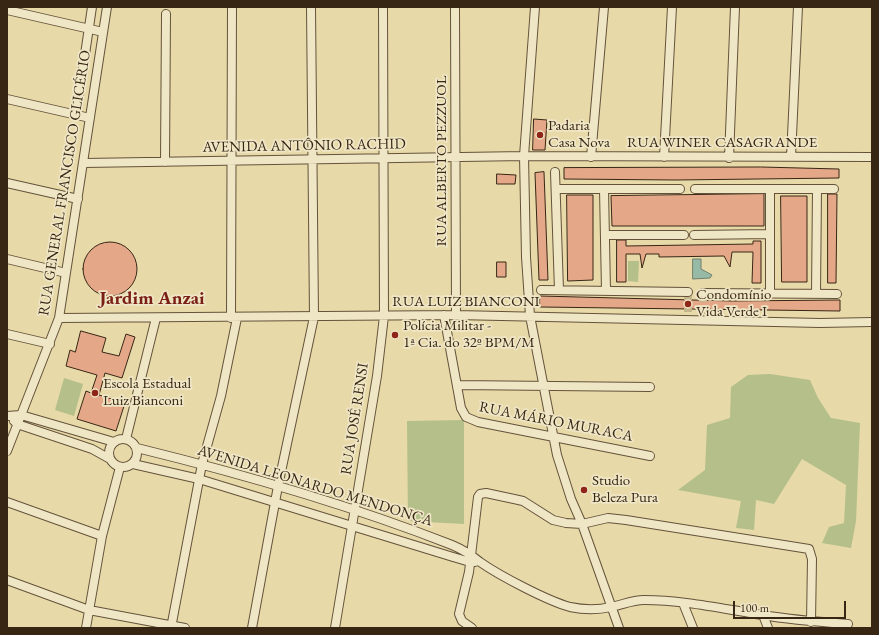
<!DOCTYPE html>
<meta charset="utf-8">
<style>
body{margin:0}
#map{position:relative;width:879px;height:635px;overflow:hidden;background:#e7d9a8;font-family:"EB Garamond",serif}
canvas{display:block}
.frame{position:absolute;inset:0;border:8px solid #382615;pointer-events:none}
.scale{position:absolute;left:733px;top:601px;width:113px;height:18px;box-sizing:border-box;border:2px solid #382615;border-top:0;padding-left:5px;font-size:12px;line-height:14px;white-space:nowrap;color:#382615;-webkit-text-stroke:3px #efe6c6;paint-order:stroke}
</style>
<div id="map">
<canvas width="879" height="635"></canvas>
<div class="frame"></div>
<div class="scale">100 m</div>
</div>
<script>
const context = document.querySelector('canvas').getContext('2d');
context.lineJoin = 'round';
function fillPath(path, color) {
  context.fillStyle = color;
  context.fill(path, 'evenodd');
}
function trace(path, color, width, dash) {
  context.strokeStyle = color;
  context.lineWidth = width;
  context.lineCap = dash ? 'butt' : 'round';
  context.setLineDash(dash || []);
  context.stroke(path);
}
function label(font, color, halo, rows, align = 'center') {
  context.font = font + ' "EB Garamond",serif';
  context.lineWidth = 3.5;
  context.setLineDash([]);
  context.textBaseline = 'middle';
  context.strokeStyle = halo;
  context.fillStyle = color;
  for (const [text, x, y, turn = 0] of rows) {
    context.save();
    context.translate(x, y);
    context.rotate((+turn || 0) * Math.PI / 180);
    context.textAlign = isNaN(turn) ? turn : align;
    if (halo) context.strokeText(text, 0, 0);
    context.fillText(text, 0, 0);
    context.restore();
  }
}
fillPath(new Path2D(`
 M 628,261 L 639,261 L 638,282 L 628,281 Z
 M 770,374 L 810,380 L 818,398 L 831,418 L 860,423 L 856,521 L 851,548 L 822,543 L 829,527 L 844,523 L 846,485 L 802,459 L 774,504 L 756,500 L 754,530 L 736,528 L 741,501 L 678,490 L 705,470 L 707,425 L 730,418 L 731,387 L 748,375 Z
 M 64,378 L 83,384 L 74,416 L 55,410 Z
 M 464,420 L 464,524 L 408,521 L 407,421 Z`), '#b4bf89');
const water = new Path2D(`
 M 693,259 L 701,259 L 701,269 L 712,275 L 710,278 L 693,279 Z`);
fillPath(water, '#97baa7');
trace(water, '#717f6d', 1);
const building = new Path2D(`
 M 534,119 L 547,120 L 545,150 L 533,150 Z
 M 761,167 L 839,169 L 839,178 L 676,180 L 564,179 L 564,168 Z
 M 544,172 L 548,280 L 539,280 L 535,173 Z
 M 497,174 L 516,175 L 515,184 L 497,184 Z
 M 764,194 L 764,226 L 612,226 L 611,196 Z
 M 828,194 L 837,194 L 836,283 L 828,283 Z
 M 567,195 L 593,195 L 593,280 L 568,281 Z
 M 781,196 L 807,196 L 807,282 L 782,282 Z
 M 617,240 L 626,240 L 626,246 L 753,244 L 753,241 L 761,241 L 761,283 L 752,283 L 753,252 L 732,252 L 730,267 L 724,256 L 659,257 L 659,254 L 646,254 L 642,268 L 640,254 L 626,254 L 626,282 L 617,282 Z
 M83 269a27 27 0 1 1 54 0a27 27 0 1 1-54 0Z
 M 497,262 L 506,262 L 506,277 L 497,277 Z
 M 540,296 L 732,301 L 840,300 L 840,311 L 540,307 Z
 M 81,331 L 106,338 L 102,352 L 119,356 L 126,334 L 135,337 L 122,378 L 105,373 L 99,395 L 125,403 L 116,431 L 77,419 L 86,391 L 91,393 L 97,375 L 66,366 L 70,350 L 75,352 Z`);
fillPath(building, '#e4a888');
trace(building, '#382615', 1);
trace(new Path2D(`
 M 688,312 L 688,292
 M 703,314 L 703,293`), '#c4b58b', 8, [8, 4]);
const minor = new Path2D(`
 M 455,7 L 456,315
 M 535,7 L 524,156 L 526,257 L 530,316 L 557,455 L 571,499 L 582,524 L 619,628
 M 7,10 L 103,32
 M 7,99 L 90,118
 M 76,115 L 92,7
 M 591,157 L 604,7
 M 664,157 L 672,7
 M 791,157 L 798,7
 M 729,158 L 735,7
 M 165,162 L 166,14
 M 84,163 L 524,156 L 872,157
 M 555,172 L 559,290
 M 7,183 L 78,199
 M 556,189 L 680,189
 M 604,189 L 606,291
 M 695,189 L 834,189
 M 605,235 L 684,235
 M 694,235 L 770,234
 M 7,259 L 66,273
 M 541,290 L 688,292
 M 703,293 L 837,294
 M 770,293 L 770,189
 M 816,294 L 817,189
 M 444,315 L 461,408 L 466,417 L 478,422 L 650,456
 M 59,318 L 456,315 L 820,323 L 872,322
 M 231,318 L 232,7
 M 7,334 L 50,344
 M 458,385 L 650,387
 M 7,416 L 21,415 L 114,442
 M 14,421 L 17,424 L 92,449 L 110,459
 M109 453a14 14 0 1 1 28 0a14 14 0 1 1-28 0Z
 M 126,439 L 156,318
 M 137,448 C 243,474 350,505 452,545 C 464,550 470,554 480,562 C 500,576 548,601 570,607 C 584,610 598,610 611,607 C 622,605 632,600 644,600 C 684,600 723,609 763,615 C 791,620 820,622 848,624
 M 7,451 L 59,318 L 107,7
 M 133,464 L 199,479 L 453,557 L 470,562 L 475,562
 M 7,502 L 102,536
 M 7,580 L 89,610 L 185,628
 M 683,603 L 693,628
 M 763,615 L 768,628
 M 86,628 L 102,536 L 120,467
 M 171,628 L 202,464 L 221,396 L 237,318
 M 252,628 L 278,486 L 314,317 L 311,7
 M 335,628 L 377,376 L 384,316 L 383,7
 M 472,628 L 462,621 L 459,614 L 469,572 L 478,497 L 480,494 L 486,493 L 514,499 L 523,501 L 553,520 L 566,523 L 582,524 L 608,518 L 626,520 L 809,549 L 812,559 L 811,622`);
trace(minor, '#64533a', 10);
trace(minor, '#efe6c6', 8);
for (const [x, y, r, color] of [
 [540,135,4,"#8f2418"],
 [688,304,4,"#8f2418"],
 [395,335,4,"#8f2418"],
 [95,393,4,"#8f2418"],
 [584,490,4,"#8f2418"]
]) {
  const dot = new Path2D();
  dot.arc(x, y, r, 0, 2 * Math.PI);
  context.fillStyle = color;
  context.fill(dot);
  trace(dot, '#efe6c6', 1.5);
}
label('15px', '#382615', '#efe6c6', [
 ["Padaria",548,126],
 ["Casa Nova",548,143],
 ["Condomínio",696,295],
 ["Vida Verde I",696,312],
 ["Polícia Militar -",403,326],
 ["1ª Cia. do 32º BPM/M",403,343],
 ["Escola Estadual",103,384],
 ["Luiz Bianconi",103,401],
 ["Studio",592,481],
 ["Beleza Pura",592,498]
], 'left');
label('15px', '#382615', '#efe6c6', [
 ["RUA WINER CASAGRANDE",722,143],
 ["AVENIDA ANTÔNIO RACHID",304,146,-1],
 ["RUA ALBERTO PEZZUOL",442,161,-90],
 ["RUA GENERAL FRANCISCO GLICÉRIO",65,183,-81],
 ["RUA LUIZ BIANCONI",466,302],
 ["RUA JOSÉ RENSI",355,419,-81],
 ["RUA MÁRIO MURACA",556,422,11],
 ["AVENIDA LEONARDO MENDONÇA",315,486,17]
]);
label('bold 19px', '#7a1f14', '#efe6c6', [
 ["Jardim Anzai",152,299]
]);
</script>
